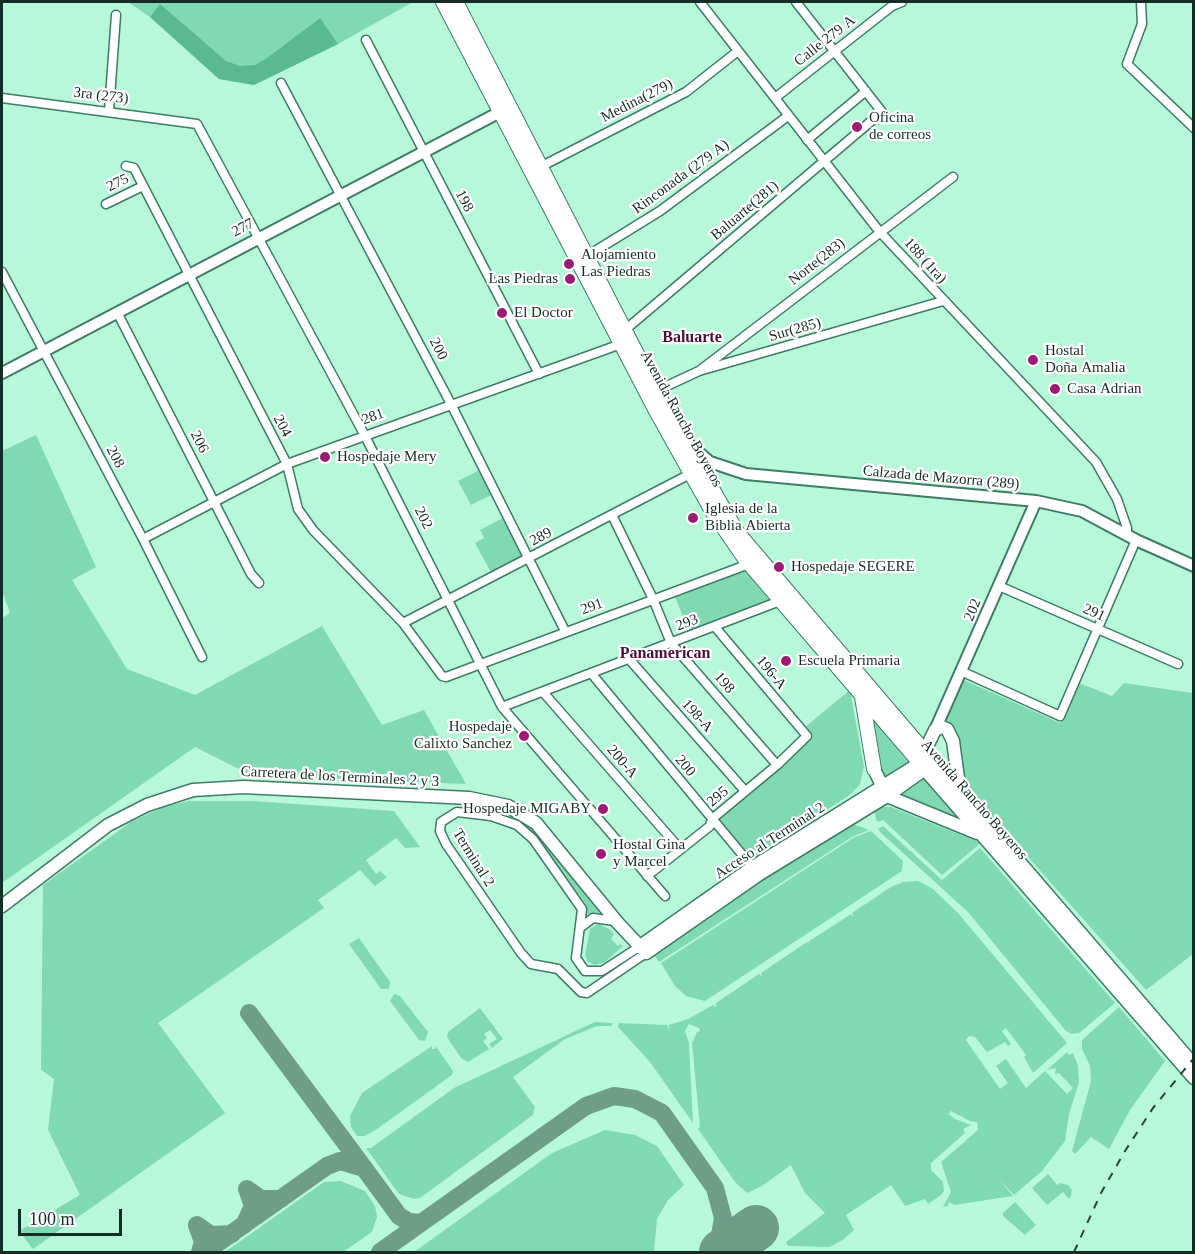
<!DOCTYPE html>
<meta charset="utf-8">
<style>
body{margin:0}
#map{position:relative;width:1195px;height:1254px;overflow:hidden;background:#b7f8da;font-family:"Times New Roman",serif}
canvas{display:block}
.frame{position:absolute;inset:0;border:3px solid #142e23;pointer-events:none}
.scale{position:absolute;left:18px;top:1209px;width:104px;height:27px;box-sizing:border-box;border:3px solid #142e23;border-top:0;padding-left:8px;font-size:18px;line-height:21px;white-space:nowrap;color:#142e23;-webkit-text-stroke:4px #fff;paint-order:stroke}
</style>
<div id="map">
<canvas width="1195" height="1254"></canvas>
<div class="frame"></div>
<div class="scale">100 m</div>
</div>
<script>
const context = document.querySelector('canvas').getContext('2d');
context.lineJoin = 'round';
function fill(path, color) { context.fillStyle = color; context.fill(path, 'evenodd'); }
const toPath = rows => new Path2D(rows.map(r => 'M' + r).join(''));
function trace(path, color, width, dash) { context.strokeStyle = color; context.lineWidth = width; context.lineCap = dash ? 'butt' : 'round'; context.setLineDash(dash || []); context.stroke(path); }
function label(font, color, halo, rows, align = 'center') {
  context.font = font + ' "Times New Roman",serif'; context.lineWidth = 4.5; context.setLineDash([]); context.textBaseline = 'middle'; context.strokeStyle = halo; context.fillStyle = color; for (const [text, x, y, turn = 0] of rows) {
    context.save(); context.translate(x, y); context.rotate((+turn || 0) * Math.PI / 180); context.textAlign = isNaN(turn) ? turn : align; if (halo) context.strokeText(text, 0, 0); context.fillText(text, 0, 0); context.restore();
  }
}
fill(toPath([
 [128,2,413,2,338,44,254,85,219,79,150,17],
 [36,435,96,567,72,580,127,669,195,695,322,626,382,725,424,710,466,784,251,775,195,747,2,883,2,618,10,613,2,591,2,451],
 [480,470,493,494,471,505,458,481],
 [505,517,525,557,492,574,475,543,484,538,480,530],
 [745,571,770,601,689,631,675,597],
 [964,680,1060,723,1079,683,1112,696,1124,683,1193,693,1193,954,1146,990,966,787,962,777,959,741,950,728,947,717],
 [850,690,864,767,860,784,851,794,752,858,719,820,812,739,805,727],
 [872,717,908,762,884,778,881,777],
 [922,777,960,819,897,795],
 [188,801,254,801,394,811,420,847,405,848,396,838,366,860,376,874,380,871,387,877,375,886,360,870,318,900,324,908,158,1023,225,1113,33,1249,19,1231,80,1195,48,1130,54,1079,41,1070,43,885,131,822,161,808],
 [469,806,510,813,530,825,604,912,586,914,586,904,546,849,536,836,516,820,491,812,458,808],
 [883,807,891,807,981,843,942,875,883,820,878,822,876,820,875,812],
 [850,823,869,830,852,837,659,962,654,955,654,952,772,870],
 [883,826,942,880,980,848,1115,1003,1079,1033,1072,1034,1066,1031,968,912,880,832,878,829],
 [871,831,903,861,902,871,705,1001,686,996,675,986,661,963,853,838],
 [918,881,933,889,958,913,1067,1043,1033,1073,1024,1057,1026,1055,1006,1028,1002,1031,1011,1044,1008,1046,1005,1042,987,1052,975,1037,969,1036,966,1040,1000,1089,1008,1083,996,1066,1006,1059,1026,1088,1045,1071,1067,1094,1073,1088,1059,1073,1055,1074,1056,1068,1047,1070,1067,1052,1069,1055,1073,1053,1078,1066,1079,1082,1069,1114,1065,1141,1042,1171,1014,1195,999,1179,1013,1196,954,1205,949,1202,948,1206,943,1207,951,1192,941,1162,978,1130,977,1122,970,1121,951,1111,949,1114,955,1119,971,1125,963,1129,965,1133,931,1163,931,1170,943,1182,944,1191,941,1195,928,1204,925,1199,905,1206,891,1185,846,1215,854,1230,844,1239,830,1247,788,1246,786,1242,825,1213,805,1193,791,1165,762,1186,747,1193,735,1182,698,1129,700,1127,692,1043,697,1032,700,1031,699,1028,689,1024,685,1031,689,1043,693,1123,650,1062,618,1027,619,1023,667,1025,669,1030,669,1025,688,1019,713,1005,716,1007,716,1003,759,974,762,977,761,973,807,942,811,946,808,942,851,914,854,917,852,913,891,887,903,882],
 [598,924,609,929,614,934,611,939,618,946,620,944,623,946,605,962,595,965,588,962,585,955,590,929],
 [359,938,390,982,389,989,381,989,349,944],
 [394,994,400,996,428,1032,425,1041,419,1040,390,1001],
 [1119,1007,1165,1061,1130,1110,1109,1149,1091,1137,1075,1154,1072,1151,1091,1081,1090,1066,1082,1049,1082,1040],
 [480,1008,503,1039,492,1048,489,1044,497,1039,490,1030,484,1034,487,1038,483,1041,489,1049,468,1062,461,1058,447,1037,448,1032],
 [595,1022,613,1023,612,1026,597,1026,565,1039,513,1077,535,1107,533,1115,420,1198,414,1199,399,1194,366,1148,371,1148,454,1088],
 [432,1046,432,1049,435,1049,435,1046,439,1051,453,1071,452,1075,377,1129,365,1136,357,1136,351,1127,350,1116,362,1093],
 [605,1130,635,1135,657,1146,684,1185,668,1200,657,1219,654,1252,414,1252,552,1153],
 [1048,1174,1057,1185,1060,1183,1068,1185,1072,1190,1071,1196,1069,1199,1063,1192,1047,1205,1032,1188],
 [341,1181,365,1191,375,1206,377,1217,372,1232,343,1252,225,1252,324,1182],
 [1015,1202,1036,1225,1025,1235,1003,1216,1003,1213]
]), '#80d9b3');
fill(toPath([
 [160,4,226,61,240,66,255,65,267,58,320,18,338,44,254,85,219,79,150,17]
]), '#5ab992');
trace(toPath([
 [249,1013,364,1168],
 [244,1225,253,1206,247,1189,261,1199,281,1199],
 [200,1252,203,1242,197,1225,211,1235,232,1234],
 [205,1252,327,1166,340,1161,364,1168,399,1216,409,1222,421,1223],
 [380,1252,586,1106,614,1096,635,1099,662,1113,715,1188,723,1218,719,1241,713,1252]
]), '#6e9e88', 18);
trace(toPath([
 [722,1252,756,1228]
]), '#6e9e88', 46);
const minor = toPath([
 [700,2,879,231,1096,462,1117,499,1127,528,1127,535],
 [1141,2,1142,24,1127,64,1194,128],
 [366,40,539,374],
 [281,83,451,404,565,631],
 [2,98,197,124,364,434,502,707,665,896],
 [775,98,892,6,902,2],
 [109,111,116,15],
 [807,140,866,91],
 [126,166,134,168,287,464,298,509,313,530,403,623,442,676,446,677,749,564],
 [542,166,686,92,738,51],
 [106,204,143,186],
 [587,256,660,211,788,116],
 [2,272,143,539,202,657],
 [117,312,251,574,259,583],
 [625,330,882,112,796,2],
 [699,371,953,177],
 [656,391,699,371,943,301],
 [612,515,653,599,671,643,777,765],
 [143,539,287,464,621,344],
 [999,586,1178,664],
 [403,623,690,474],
 [629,659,745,791],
 [963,672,1060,716,1136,540],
 [591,673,755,870],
 [543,692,680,849],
 [502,707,780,601],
 [647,876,710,826,712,819,777,765,807,736,715,627],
 [581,927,593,918,615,921],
 [639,947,602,971,585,971,576,958,582,909,533,839,517,825,491,816,457,812,441,822,440,831,446,844,521,953,531,964,558,969,581,992,587,993,646,953]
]);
const tertiary = toPath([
 [2,373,500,112],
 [690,445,710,462,746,474,1036,501,1082,511,1136,540,1194,566],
 [935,730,1036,501]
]);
const primary = toPath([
 [925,752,1194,1065],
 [921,759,935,730,942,727,947,729,953,741,960,793],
 [920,764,1194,1078],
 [874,769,887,796,977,833],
 [2,906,108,825,147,805,193,790,243,787,469,798,508,806,536,823,617,922,646,953,758,875,887,796,925,769],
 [639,947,753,867,920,763]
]);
const trunk = toPath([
 [443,2,655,409,712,511,745,559,920,763],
 [456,2,656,391,737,532,925,752],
 [862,697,874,769]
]);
trace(minor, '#3e7c63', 11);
trace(tertiary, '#3e7c63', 14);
trace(primary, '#3e7c63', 15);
trace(trunk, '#3e7c63', 16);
trace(minor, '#fff', 8);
trace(tertiary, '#fff', 10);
trace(primary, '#fff', 12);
trace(trunk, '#fff', 14);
trace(toPath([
 [1074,1252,1101,1193,1125,1151,1153,1108,1194,1058]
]), '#264437', 2, [8, 8]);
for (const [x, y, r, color] of [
 [857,127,6,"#9b1d73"],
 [569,264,6,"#9b1d73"],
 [570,279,6,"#9b1d73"],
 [502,313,6,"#9b1d73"],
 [1033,360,6,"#9b1d73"],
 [1055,389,6,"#9b1d73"],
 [325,457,6,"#9b1d73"],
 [693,518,6,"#9b1d73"],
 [779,567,6,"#9b1d73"],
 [786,661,6,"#9b1d73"],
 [524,736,6,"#9b1d73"],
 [603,809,6,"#9b1d73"],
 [601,854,6,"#9b1d73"]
]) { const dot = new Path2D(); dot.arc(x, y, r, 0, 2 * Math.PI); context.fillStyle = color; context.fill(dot); trace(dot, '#fff', 2); }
label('15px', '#142e23', '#fff', [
 ["Calle 279 A",825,41,-38],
 ["3ra (273)",101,96,7],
 ["Medina(279)",637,101,-27],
 ["Rinconada (279 A)",681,177,-36],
 ["275",118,183,-26],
 ["198",464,201,62],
 ["Baluarte(281)",745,211,-40],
 ["277",243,228,-28],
 ["188 (1ra)",925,261,48],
 ["Norte(283)",817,262,-38],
 ["Sur(285)",795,330,-16],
 ["200",438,349,63],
 ["281",373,417,-19],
 ["Avenida Rancho Boyeros",681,419,61],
 ["204",282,426,62],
 ["206",199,442,63],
 ["208",115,457,62],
 ["Calzada de Mazorra (289)",941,478,5],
 ["202",423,518,63],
 ["289",541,537,-28],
 ["291",592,607,-20],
 ["202",973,610,-67],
 ["291",1094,613,24],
 ["293",687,623,-21],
 ["196-A",771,673,50],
 ["198",724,683,49],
 ["198-A",697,716,48],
 ["200-A",622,762,49],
 ["200",685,766,50],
 ["Carretera de los Terminales 2 y 3",340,777,3],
 ["295",718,797,-41],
 ["Avenida Rancho Boyeros",974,800,49],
 ["Acceso al Terminal 2",770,841,-33],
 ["Terminal 2",473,858,58]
]);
label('15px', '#142e23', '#fff', [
 ["Oficina",869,118],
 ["de correos",869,135],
 ["Alojamiento",581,255],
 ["Las Piedras",581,272],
 ["Las Piedras",558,279,"right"],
 ["El Doctor",514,313],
 ["Hostal",1045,351],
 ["Doña Amalia",1045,368],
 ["Casa Adrian",1067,389],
 ["Hospedaje Mery",337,457],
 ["Iglesia de la",705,509],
 ["Biblia Abierta",705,526],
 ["Hospedaje SEGERE",791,567],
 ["Escuela Primaria",798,661],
 ["Hospedaje",512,727,"right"],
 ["Calixto Sanchez",512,744,"right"],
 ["Hospedaje MIGABY",591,809,"right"],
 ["Hostal Gina",613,845],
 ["y Marcel",613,862]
], 'left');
label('bold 16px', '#4b1037', '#fff', [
 ["Baluarte",692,338],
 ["Panamerican",665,654]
]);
</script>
